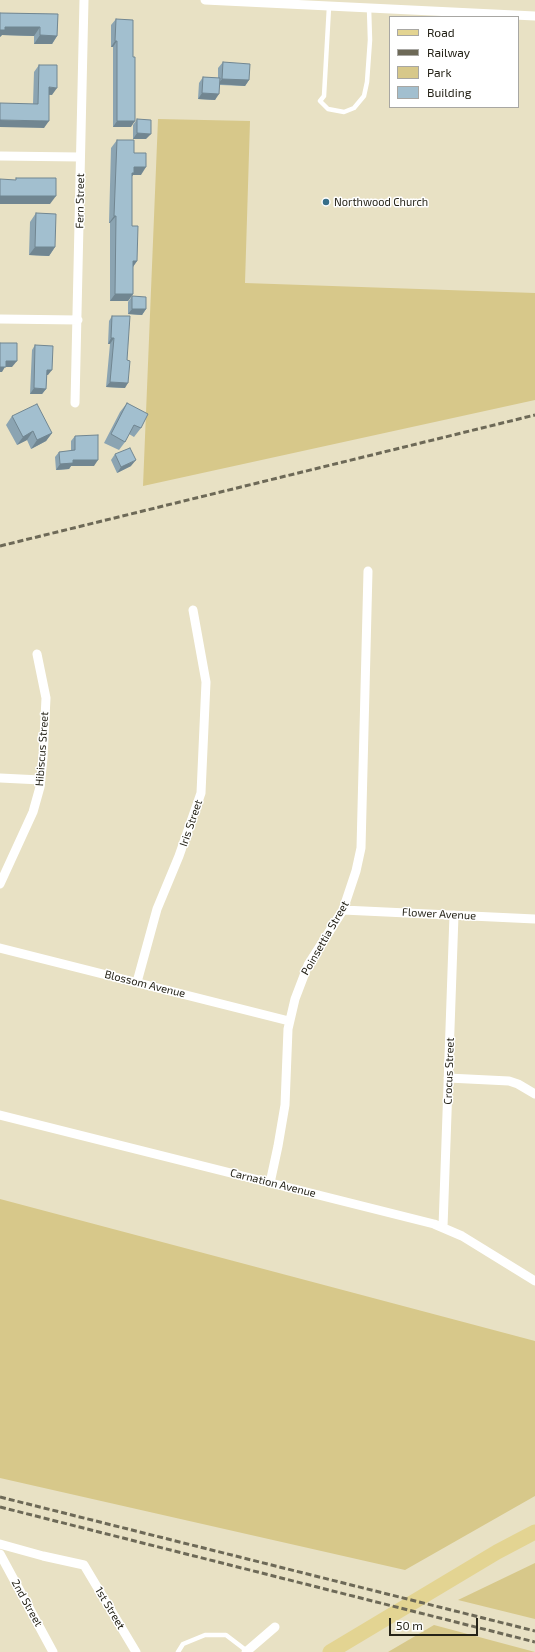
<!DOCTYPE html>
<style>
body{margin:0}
#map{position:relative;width:535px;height:1652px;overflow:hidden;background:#e8e1c4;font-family:"Exo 2",sans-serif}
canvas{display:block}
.legend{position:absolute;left:389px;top:16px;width:130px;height:92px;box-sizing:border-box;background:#fff;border:1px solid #a8a7a3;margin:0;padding:5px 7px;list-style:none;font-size:12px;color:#252318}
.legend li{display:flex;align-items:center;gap:8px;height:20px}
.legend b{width:20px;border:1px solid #a8a7a3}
.scale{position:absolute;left:389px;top:1618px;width:89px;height:18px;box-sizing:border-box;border:2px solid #252318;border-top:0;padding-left:5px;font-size:12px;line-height:14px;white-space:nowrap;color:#252318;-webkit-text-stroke:3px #fff;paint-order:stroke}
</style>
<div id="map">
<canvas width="535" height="1652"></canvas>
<ul class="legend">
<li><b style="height:5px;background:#e3d492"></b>Road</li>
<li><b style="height:5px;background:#6d6957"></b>Railway</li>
<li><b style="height:11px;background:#d7c88a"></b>Park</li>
<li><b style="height:11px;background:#a2bfcf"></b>Building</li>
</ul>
<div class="scale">50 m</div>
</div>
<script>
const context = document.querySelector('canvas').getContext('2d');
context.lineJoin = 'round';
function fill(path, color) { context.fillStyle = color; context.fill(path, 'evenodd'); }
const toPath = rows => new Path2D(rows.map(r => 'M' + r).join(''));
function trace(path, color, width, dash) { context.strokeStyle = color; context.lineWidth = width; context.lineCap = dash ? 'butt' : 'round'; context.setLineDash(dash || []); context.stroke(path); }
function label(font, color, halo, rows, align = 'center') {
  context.font = font + ' "Exo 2",sans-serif'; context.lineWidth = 3; context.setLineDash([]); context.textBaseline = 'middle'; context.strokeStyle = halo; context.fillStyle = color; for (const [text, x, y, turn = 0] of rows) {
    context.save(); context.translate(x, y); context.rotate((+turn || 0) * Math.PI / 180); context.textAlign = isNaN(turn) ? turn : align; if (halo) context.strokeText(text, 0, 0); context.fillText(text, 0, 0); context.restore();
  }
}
fill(toPath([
 [158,119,250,121,245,283,535,293,535,400,143,486],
 [0,1199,535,1341,535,1496,405,1570,0,1478],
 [535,1563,535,1619,458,1600],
 [434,1625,535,1652,388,1652]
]), '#d7c88a');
trace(toPath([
 [329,7,324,96,320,101,328,109,344,112,354,108,364,96,367,82,370,40,369,8],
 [178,1652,183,1644,205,1635,226,1635,247,1651]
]), '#fff', 4.5);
trace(toPath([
 [205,0,535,16],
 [0,156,80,157],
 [0,319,78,320],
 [75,403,84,0],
 [0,778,41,780],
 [0,884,33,812,40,787,43,758,46,698,37,654],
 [343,910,535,919],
 [0,948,289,1021],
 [137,982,157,909,179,856,201,793,206,682,193,610],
 [448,1078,509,1081,518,1084,535,1094],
 [0,1115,434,1224,462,1236,535,1281],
 [270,1183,278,1146,285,1105,288,1029,295,999,308,965,343,910,356,871,361,848,368,571],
 [443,1227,454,915],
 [0,1544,43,1556,84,1565,136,1652],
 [0,1554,53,1652],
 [246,1652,275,1627]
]), '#fff', 9);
trace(toPath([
 [330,1652,497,1552,535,1532]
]), '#e3d492', 15);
trace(toPath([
 [0,546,535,415],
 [0,1497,535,1631],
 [0,1507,535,1642]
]), '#6d6957', 3, [6, 3]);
fill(toPath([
 [0,13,58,14,57,36,52,44,34,44,34,36,2,35,0,37],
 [116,19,131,127,113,127,113,47,111,47,111,25],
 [223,62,249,80,245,86,220,85,215,100,198,99,199,83,203,77,218,78,218,68],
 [39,65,52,95,49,95,44,128,33,104,34,72],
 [137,119,146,139,133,139,133,125],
 [117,140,134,153,141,175,133,175,132,176,132,226,137,261,133,267,133,294,128,301,110,301,110,223,109,223,111,148],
 [36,213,55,247,49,256,29,255,30,222],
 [132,296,146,309,142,315,128,314,128,302],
 [112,316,125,388,106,387,110,344,108,344,109,321],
 [35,345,48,375,47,375,46,389,42,394,30,394,32,350],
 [127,403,141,428,134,437,129,434,125,442,119,450,104,443,120,412],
 [12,416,52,433,46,441,31,449,27,440,17,445,6,425],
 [75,436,94,466,71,466,69,469,56,470,55,457,59,452,71,451,71,441],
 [115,454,131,466,117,473,111,460]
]), '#8ba4b2');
fill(toPath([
 [5,27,40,27,34,36,2,35,0,37,0,30],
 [40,35,57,36,52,44,34,44],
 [115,41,117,41,113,47,111,47],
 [222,79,249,80,245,86,218,84],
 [49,87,57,88,52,95,44,94],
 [202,93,219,94,215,100,198,99],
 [0,120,49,121,44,128,0,127],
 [117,121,135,121,131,127,113,127],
 [137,133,151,134,146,139,133,139],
 [134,167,146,167,141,175,133,175,129,181],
 [0,196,56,196,50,204,0,204],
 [114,216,116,216,110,223,109,223],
 [35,247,55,247,49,256,29,255],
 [133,261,137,261,132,268],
 [115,294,133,294,128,301,110,301],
 [132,309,146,309,142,315,128,314],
 [111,338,114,338,110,344,108,344],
 [6,361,17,361,12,367,5,367,2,372,0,372,0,367],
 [47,370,52,370,48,375,44,375],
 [110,382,128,383,125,388,106,387],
 [34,388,46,389,42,394,30,394],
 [33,431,27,440,17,445,23,437],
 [52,433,46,441,31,449,37,440],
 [73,460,98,460,94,466,71,466,69,469,56,470,60,464],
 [136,460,131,466,117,473,121,467]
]), '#718691');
const building = toPath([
 [0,13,58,14,57,36,40,35,40,27,5,27,5,30,0,30,0,13],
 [116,19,133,20,133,57,135,57,135,121,117,121,117,41,115,41,116,19],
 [223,62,250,64,249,80,222,79,223,62],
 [39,65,57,65,57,88,49,87,49,121,0,120,0,103,38,104,39,65],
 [203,77,220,78,219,94,202,93,203,77],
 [137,119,151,120,151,134,137,133,137,119],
 [117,140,134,140,134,153,146,153,146,167,134,167,134,173,132,173,132,226,138,226,137,261,133,261,133,294,115,294,116,216,114,216,117,140],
 [16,178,56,178,56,196,0,196,0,179,16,180,16,178],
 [36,213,56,214,55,247,35,247,36,213],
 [132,296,146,297,146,309,132,309,132,296],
 [112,316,130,316,127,360,130,361,128,383,110,382,114,338,111,338,112,316],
 [0,343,17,343,17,361,6,361,6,367,0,367,0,343],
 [35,345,53,346,52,370,47,370,46,389,34,388,35,345],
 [127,403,148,414,141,428,134,425,125,442,111,434,127,403],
 [37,404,52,433,37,440,33,431,23,437,12,416,37,404],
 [98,435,98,460,73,460,73,463,60,464,59,452,75,450,75,436,98,435],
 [130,448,136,460,121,467,115,454,130,448]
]);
fill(building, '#a2bfcf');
trace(building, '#718691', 1);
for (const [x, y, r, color] of [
 [326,202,4,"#376e89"]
]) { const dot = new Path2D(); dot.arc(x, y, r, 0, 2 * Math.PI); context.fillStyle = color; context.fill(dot); trace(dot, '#fff', 1.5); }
label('11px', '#252318', '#fff', [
 ["Fern Street",80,201,-89],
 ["Hibiscus Street",42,749,-86],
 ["Iris Street",191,823,-71],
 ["Flower Avenue",439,914,3],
 ["Poinsettia Street",325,938,-60],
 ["Blossom Avenue",145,984,14],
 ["Crocus Street",449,1071,-88],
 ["Carnation Avenue",273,1183,14],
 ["2nd Street",27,1603,61],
 ["1st Street",110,1608,59]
]);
label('11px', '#252318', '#fff', [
 ["Northwood Church",334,202]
], 'left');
</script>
